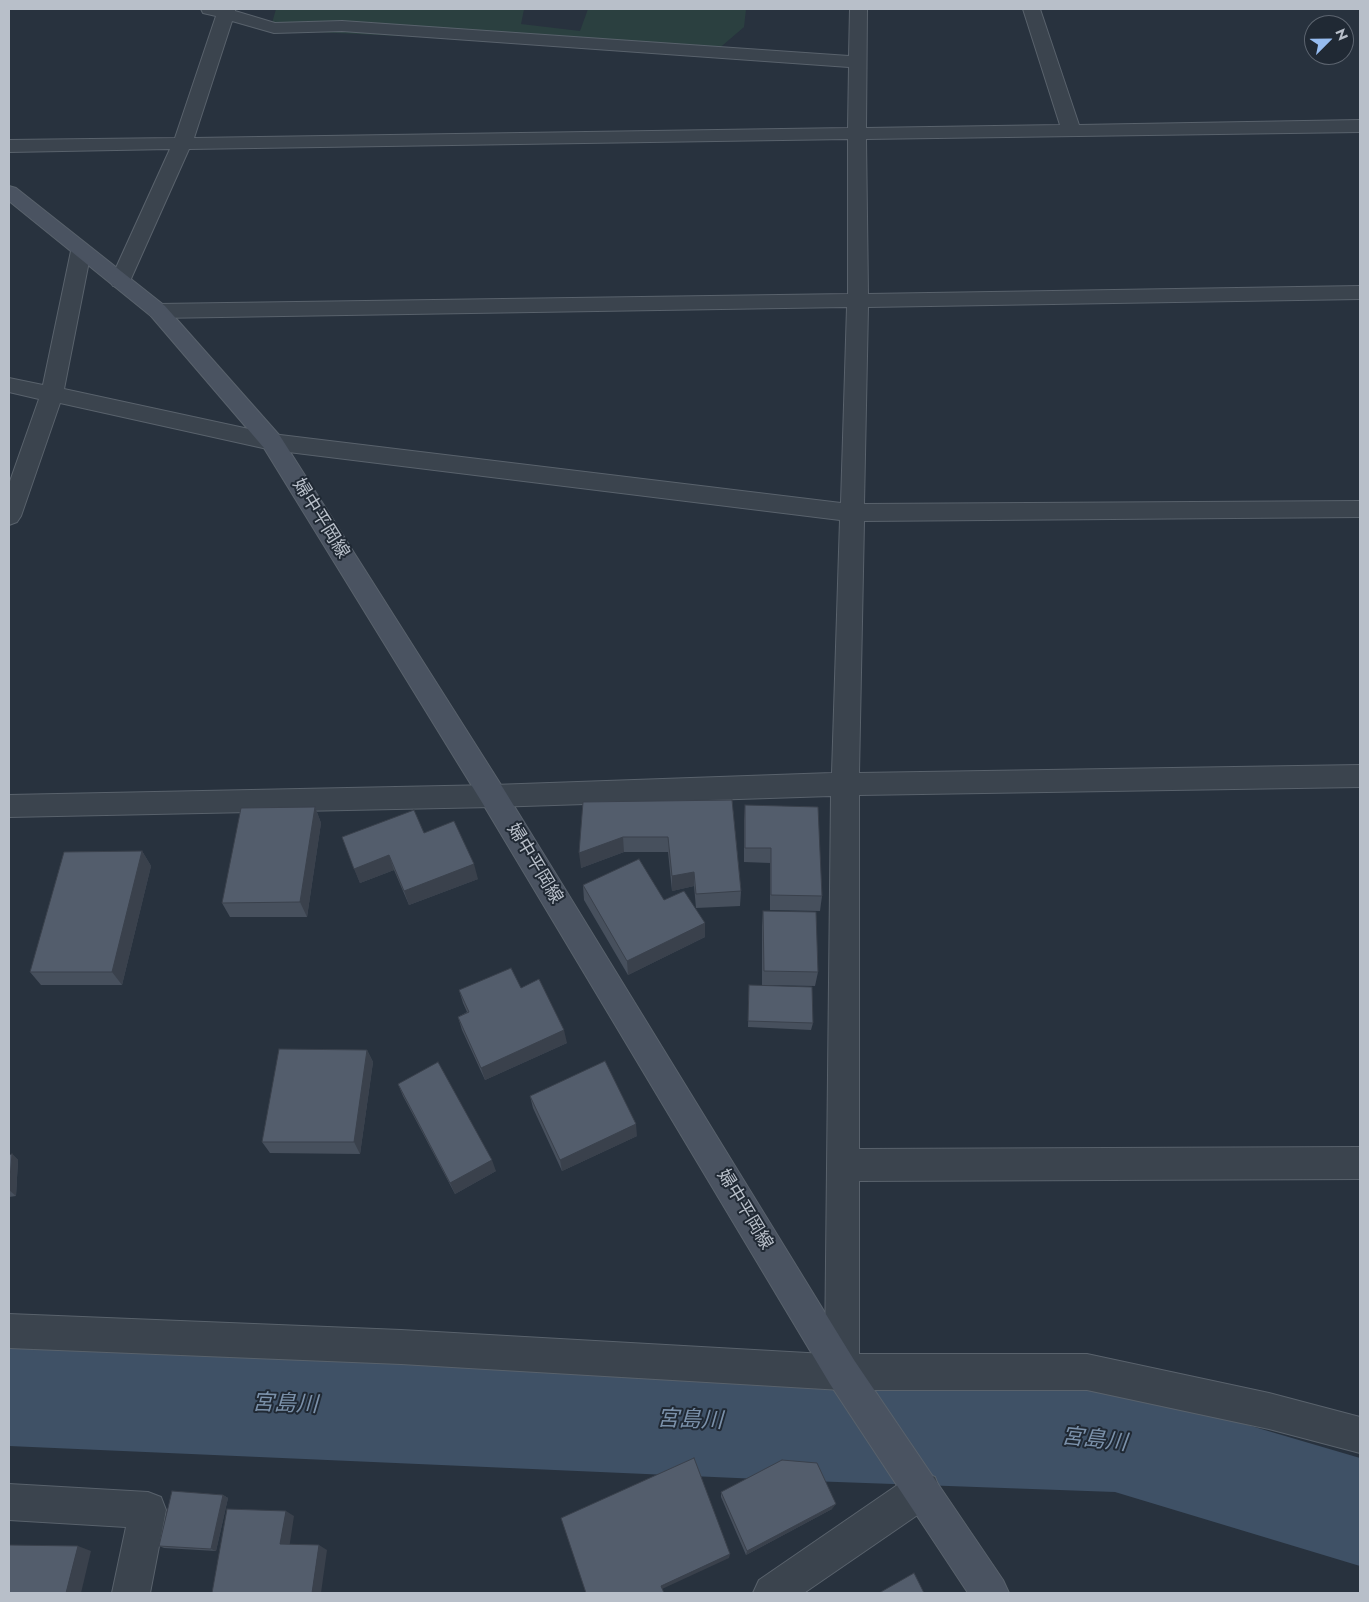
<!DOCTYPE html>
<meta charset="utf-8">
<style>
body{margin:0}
#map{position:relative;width:1369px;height:1602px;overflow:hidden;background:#28323e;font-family:Jost,sans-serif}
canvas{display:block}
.frame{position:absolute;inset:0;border:10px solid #b8bfc9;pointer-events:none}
.north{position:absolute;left:1304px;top:15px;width:50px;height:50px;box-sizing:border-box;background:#202934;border:1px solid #5d6570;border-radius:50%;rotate:67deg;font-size:14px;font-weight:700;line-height:20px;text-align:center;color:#b8bfc9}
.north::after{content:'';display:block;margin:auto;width:18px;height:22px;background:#96bcf0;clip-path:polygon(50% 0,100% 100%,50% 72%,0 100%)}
</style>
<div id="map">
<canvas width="1369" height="1602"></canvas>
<div class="frame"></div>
<div class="north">N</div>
</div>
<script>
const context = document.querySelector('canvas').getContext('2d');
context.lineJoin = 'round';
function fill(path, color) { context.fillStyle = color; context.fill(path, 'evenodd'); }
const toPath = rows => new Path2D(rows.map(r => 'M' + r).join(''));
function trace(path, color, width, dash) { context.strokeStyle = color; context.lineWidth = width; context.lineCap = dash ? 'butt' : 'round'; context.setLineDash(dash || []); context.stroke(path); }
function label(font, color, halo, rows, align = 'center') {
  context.font = font + ' Jost,"Noto Sans JP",sans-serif'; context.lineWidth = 4; context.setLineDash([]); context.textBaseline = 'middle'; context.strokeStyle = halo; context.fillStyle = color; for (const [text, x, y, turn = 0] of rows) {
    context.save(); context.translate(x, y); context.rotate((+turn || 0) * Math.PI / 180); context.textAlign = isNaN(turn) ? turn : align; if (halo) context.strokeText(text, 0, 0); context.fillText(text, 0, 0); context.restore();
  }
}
fill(toPath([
 [276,9,524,9,521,24,580,31,588,9,746,9,744,27,716,51,294,31,272,23]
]), '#2b4040');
fill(toPath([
 [9,1342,782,1374,1115,1386,1360,1458,1360,1566,1115,1492,782,1480,9,1446,9,1342]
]), '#3f5166');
const street = toPath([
 [201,9,235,9,235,11,275,23,342,21,849,56,850,9,867,9,866,128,1060,125,1023,9,1040,9,1079,125,1360,120,1360,132,866,139,868,294,1360,286,1360,299,868,307,864,504,1360,501,1360,517,864,521,859,773,1360,765,1360,787,859,795,859,1149,1360,1147,1360,1179,859,1181,859,1354,1087,1354,1269,1393,1360,1417,1360,1453,1269,1429,1087,1390,842,1390,401,1364,9,1348,9,1314,401,1330,825,1354,831,796,493,807,9,817,9,795,493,785,832,773,840,520,272,450,60,403,21,516,17,522,9,525,9,484,39,399,9,392,9,378,43,385,71,251,74,247,81,245,88,247,91,251,64,389,272,434,841,503,847,307,158,318,151,316,147,311,151,306,158,304,848,294,848,139,189,149,130,281,127,286,120,287,113,286,110,281,170,149,9,152,9,140,175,138,216,16,203,13,201,9],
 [232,21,274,33,342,31,849,67,848,128,194,138,232,21],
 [922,1472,935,1477,940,1490,935,1503,804,1593,753,1593,759,1580,909,1477,922,1472],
 [9,1484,148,1492,161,1497,166,1510,150,1593,112,1593,126,1527,9,1520,9,1484]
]);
const secondary = toPath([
 [9,186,16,188,165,306,280,436,503,788,854,1360,1003,1580,1009,1593,968,1593,830,1384,483,804,264,448,151,316,9,201,9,186]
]);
trace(street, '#59626c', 2);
trace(secondary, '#59626c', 2);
fill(street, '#3b444e');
fill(secondary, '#4a5361');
fill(toPath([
 [732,800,741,891,740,906,696,908,694,886,672,891,668,852,624,852,581,868,583,802],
 [745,805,822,896,820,911,770,910,770,863,744,862,744,820],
 [315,807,321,823,307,917,230,917,222,903],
 [424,833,478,879,409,905,394,870,360,883,342,837],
 [142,851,151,866,122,985,41,985,30,972],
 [583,885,664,900,705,937,628,975,584,900],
 [763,911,818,972,815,986,762,985,762,926],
 [749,985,813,1023,811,1030,748,1027],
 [521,988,567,1043,485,1080,462,1030,458,1017,467,1012,463,1003,459,990],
 [367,1050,373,1062,360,1154,270,1153,262,1142],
 [398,1084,496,1171,455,1194,403,1096],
 [530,1096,637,1136,562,1171,533,1108],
 [12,1154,18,1160,16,1196,9,1197,9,1155],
 [721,1492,832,1509,746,1555,721,1497],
 [223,1495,228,1498,216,1551,164,1548,159,1546]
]), '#47505d');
fill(toPath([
 [315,807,321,823,307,917,300,902],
 [623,837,624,852,581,868,579,853],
 [142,851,151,866,122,985,112,972],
 [389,855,394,870,360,883,354,869],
 [474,864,478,879,409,905,404,891],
 [694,872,694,886,672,891,672,876],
 [705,923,705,937,628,975,627,961],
 [564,1030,567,1043,485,1080,481,1068],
 [367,1050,373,1062,360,1154,354,1142],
 [636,1124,637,1136,562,1171,560,1160],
 [12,1154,18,1160,16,1196,9,1190],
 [492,1160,496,1171,455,1194,450,1183],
 [223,1495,228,1498,216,1551,211,1549],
 [836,1504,832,1509,746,1555,747,1551],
 [286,1511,294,1516,289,1549,280,1544],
 [319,1545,327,1550,321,1593,312,1593],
 [78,1546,91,1551,81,1593,66,1593],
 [730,1554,729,1558,662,1589,661,1586]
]), '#3a414c');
const building = toPath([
 [732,800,741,891,696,894,694,872,672,876,668,837,623,837,579,853,583,802,732,800],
 [745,805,818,807,822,896,771,895,771,848,745,848,745,805],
 [315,807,300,902,222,903,241,808,315,807],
 [414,810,424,833,454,821,474,864,404,891,389,855,354,869,342,837,414,810],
 [142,851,112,972,30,972,64,852,142,851],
 [639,859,664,900,684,891,705,923,627,961,583,885,639,859],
 [763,911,816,912,818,972,764,971,763,911],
 [511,968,521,988,539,979,564,1030,481,1068,458,1017,469,1012,459,990,511,968],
 [749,985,812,987,813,1023,748,1021,749,985],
 [279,1049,367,1050,354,1142,262,1142,279,1049],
 [605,1061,636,1124,560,1160,530,1096,605,1061],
 [438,1062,492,1160,450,1183,398,1084,438,1062],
 [12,1154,9,1190,9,1155,12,1154],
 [694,1458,730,1554,661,1586,664,1593,586,1593,561,1518,694,1458],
 [782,1460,817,1463,836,1504,747,1551,721,1492,782,1460],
 [172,1491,223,1495,211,1549,159,1546,172,1491],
 [227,1509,286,1511,280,1544,319,1545,312,1593,212,1593,227,1509],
 [9,1545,78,1546,66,1593,9,1593,9,1545],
 [914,1573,924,1593,879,1593,914,1573]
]);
fill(building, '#535d6c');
trace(building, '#3a414c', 1);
label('18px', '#b8bfc9', '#202934', [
 ["婦中平岡線",320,519,58],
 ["婦中平岡線",534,864,59],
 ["婦中平岡線",744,1210,59]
]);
label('italic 22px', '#7b91aa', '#202934', [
 ["宮島川",285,1405,2],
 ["宮島川",690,1421,2],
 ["宮島川",1094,1441,6]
]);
</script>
